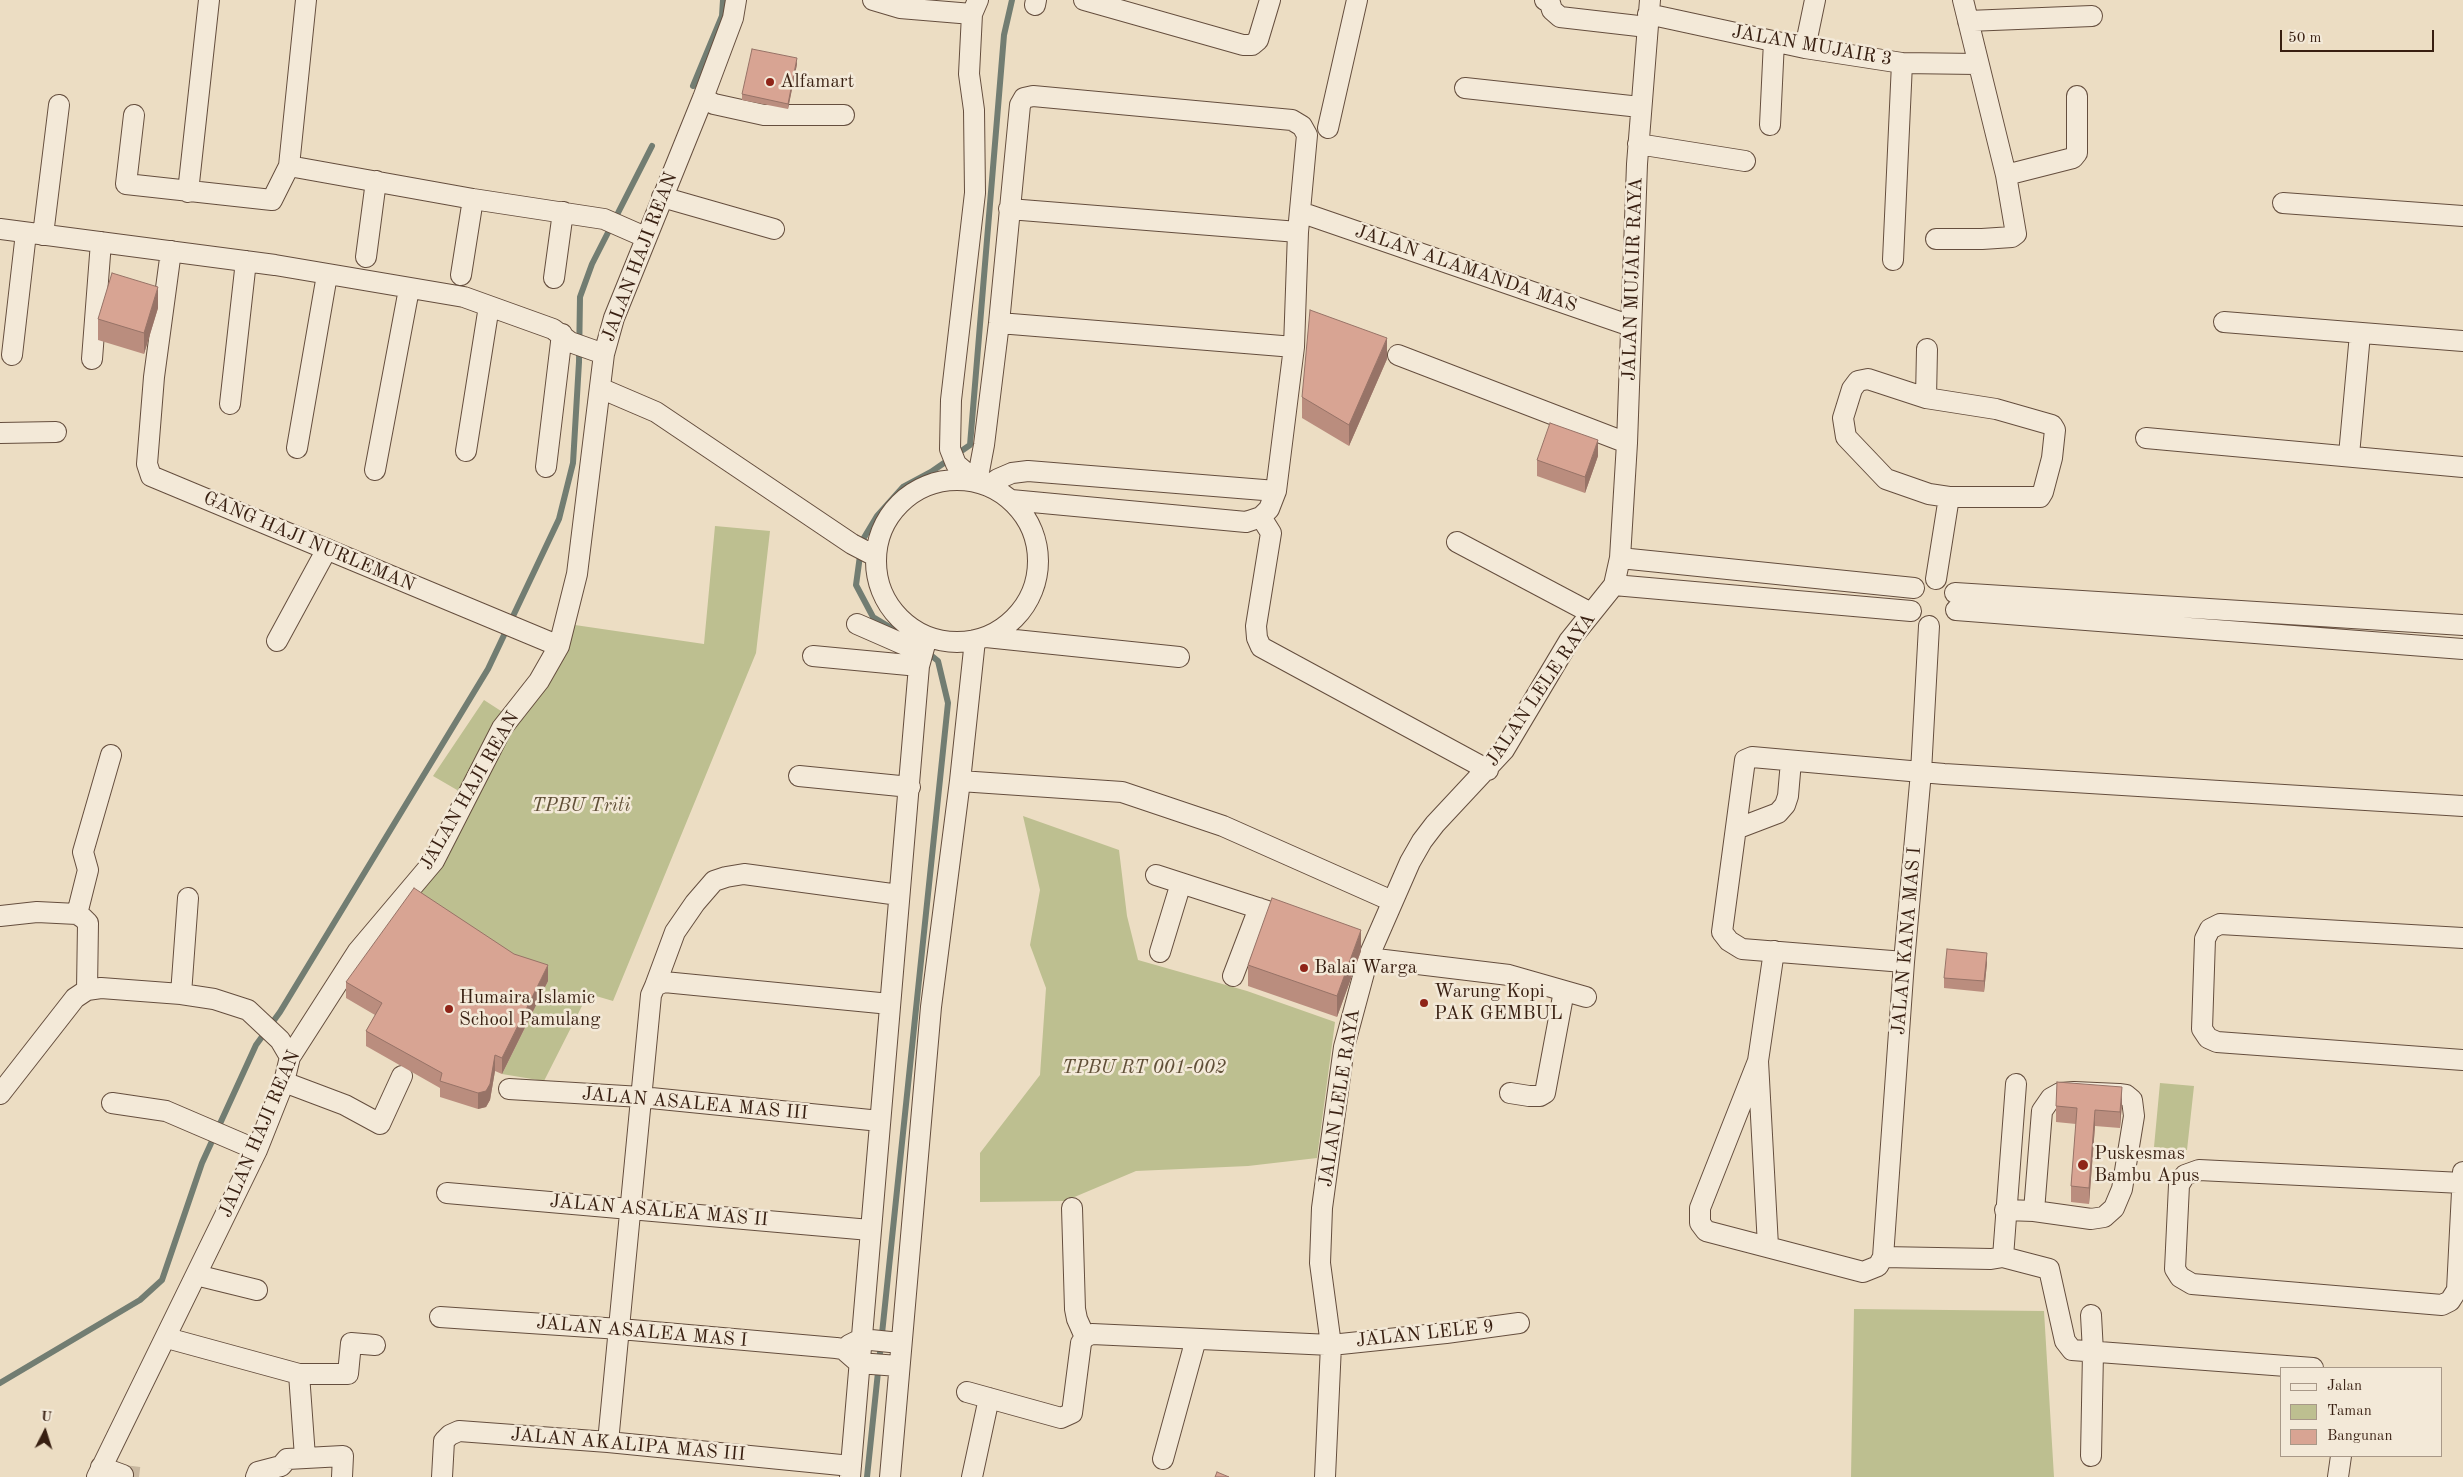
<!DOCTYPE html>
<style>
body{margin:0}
#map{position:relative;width:2463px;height:1477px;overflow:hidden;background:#ecddc3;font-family:"Old Standard TT",serif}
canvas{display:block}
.legend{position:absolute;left:2280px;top:1367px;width:162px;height:90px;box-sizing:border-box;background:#f3e9d8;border:1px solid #a89888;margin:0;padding:6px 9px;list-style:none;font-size:15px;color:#381f11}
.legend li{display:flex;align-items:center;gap:10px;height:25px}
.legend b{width:25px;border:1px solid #a89888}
.north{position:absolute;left:20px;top:1407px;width:50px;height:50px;-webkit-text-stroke:4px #f3e9d8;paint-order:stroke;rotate:5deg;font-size:14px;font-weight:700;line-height:20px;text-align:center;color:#381f11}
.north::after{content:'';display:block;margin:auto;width:18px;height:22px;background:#381f11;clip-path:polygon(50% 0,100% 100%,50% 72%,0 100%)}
.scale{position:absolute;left:2280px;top:30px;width:154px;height:22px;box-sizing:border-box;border:2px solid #381f11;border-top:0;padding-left:6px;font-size:15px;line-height:18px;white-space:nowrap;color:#381f11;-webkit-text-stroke:4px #f3e9d8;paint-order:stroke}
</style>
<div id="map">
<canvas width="2463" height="1477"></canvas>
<ul class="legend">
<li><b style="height:6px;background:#f3e9d8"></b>Jalan</li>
<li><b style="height:14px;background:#bdbf90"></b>Taman</li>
<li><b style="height:14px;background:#d8a493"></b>Bangunan</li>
</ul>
<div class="north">U</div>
<div class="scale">50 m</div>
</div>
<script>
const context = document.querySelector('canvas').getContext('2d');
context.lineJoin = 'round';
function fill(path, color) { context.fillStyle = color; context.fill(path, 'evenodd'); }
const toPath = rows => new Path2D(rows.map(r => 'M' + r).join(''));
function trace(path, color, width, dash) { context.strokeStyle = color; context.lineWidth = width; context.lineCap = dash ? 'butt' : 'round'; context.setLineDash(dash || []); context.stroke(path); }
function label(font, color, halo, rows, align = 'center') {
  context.font = font + ' "Old Standard TT",serif'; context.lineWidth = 5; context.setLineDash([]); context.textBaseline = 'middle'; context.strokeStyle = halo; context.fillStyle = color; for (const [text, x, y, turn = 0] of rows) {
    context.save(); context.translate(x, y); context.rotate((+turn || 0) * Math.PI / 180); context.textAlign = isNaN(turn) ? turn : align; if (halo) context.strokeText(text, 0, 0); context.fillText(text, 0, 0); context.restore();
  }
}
fill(toPath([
 [715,526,770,531,756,653,613,1001,596,996,585,1000,544,1081,502,1074,548,981,414,904,476,801,433,776,484,700,518,722,557,669,575,625,704,644],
 [1023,816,1119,850,1127,916,1138,960,1247,991,1335,1022,1317,1158,1248,1166,1136,1171,1065,1201,980,1202,980,1153,1040,1075,1046,988,1030,945,1040,890],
 [2160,1083,2194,1086,2187,1150,2154,1147],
 [1854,1309,2044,1311,2054,1477,1851,1477]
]), '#bdbf90');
trace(toPath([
 [693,86,722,16,723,0],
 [898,632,873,617,856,585,862,541,877,516,903,487,931,472,970,445,1004,35,1012,0],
 [0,1383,140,1300,162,1280,202,1163,256,1045,280,1012,488,669,559,519,573,463,579,362,580,297,592,264,652,146],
 [867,1477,948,703,938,661,927,652]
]), '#727d72', 6);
trace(toPath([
 [123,1475,139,1477]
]), '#c8b79f', 20, [20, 10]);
const minor = toPath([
 [873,0,900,8,972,14],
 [1084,0,1243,45,1252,45,1258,40,1270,0],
 [1545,0,1550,3,1552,10,1560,17,1647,27],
 [1035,5,1036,0],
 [1648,14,1805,48,1902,63,1977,64],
 [1968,21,2092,16],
 [1805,48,1815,0],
 [1465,88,1640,107],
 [703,98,714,104,764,115,844,115],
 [134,115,126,184,272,200,289,166,306,0],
 [1770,125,1774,41],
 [1328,128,1357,0],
 [1638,144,1745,161],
 [289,166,473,199,604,219,645,237],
 [2006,175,2073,158,2077,153,2077,96],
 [188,192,209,0],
 [662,197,774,229],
 [2283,203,2463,216],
 [1009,209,1298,232],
 [1300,212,1631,326],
 [0,229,275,265,464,297,553,329,570,342,604,354],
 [43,235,59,105],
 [1936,239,1982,239,2012,237,2016,234,2006,175,1963,0],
 [171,251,154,377,147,464,151,476,559,646],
 [366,257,376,181],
 [1893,260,1902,63],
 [461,275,473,199],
 [554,278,563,212],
 [2224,322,2463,341],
 [999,323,1294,347],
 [1927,349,1926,398,1996,409,2052,425,2055,430,2052,458,2043,492,2040,497,1949,497,1936,579],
 [12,355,26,233],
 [1398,355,1627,443],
 [92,359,101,242],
 [600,388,656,412,852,544,875,556],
 [1926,398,1868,379,1858,381,1852,389,1843,418,1846,437,1886,479,1929,494,1949,497],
 [230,404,246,261],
 [0,433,56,432],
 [2146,438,2463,467],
 [297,448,327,275],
 [466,451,489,306],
 [2349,455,2360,334],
 [546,467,562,334],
 [375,470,409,289],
 '876 561a81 81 0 1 1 162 0a81 81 0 1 1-162 0Z',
 [977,482,984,445,999,323,1020,105,1024,98,1033,96,1292,120,1302,126,1307,135,1298,232,1294,347,1276,491,1269,509,1261,517,1246,522,1011,500],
 [977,482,956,464,950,449,951,400,975,193,974,110,969,74,972,14,978,0],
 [988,486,998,479,1012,473,1028,471,1276,491],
 [1261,517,1271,533,1256,626,1257,638,1261,647,1488,770],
 [1457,542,1591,613],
 [1620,558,1914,588],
 [1614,585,1911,611],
 [1955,593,2463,625],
 [1956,610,2463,649],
 [857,624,921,652],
 [986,637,1179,657],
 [277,641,327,549],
 [813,656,919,666],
 [799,776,910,787],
 [960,781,1122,792,1223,826,1392,901],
 [1736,829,1778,813,1785,805,1788,796,1791,761],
 [1156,875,1292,919],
 [77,914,88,870,83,852,111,755],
 [0,916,37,912,77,914,83,918,88,923,87,990],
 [2463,938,2220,924,2210,929,2205,939,2202,1029,2208,1038,2217,1042,2463,1060],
 [1160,952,1181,883],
 [1368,958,1509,975,1586,997],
 [1904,962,1742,949,1729,941,1722,932,1745,760,1752,757,1944,774,2463,806],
 [1233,976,1259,908],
 [655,986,675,932,695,903,714,881,726,877,744,874,899,895],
 [181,994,188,898],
 [1758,1061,1700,1208,1700,1223,1706,1231,1863,1272,1878,1266,1883,1257,1904,962,1921,772,1929,626],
 [284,1082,345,1105,380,1124,402,1076],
 [509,1089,641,1097,880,1121],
 [1510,1093,1529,1096,1540,1096,1545,1093,1564,991],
 [0,1094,75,998,87,990,101,988,181,994,214,999,248,1010,280,1040,290,1057],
 [112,1103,166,1111,257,1150],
 [2462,1183,2199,1170,2185,1175,2179,1185,2175,1269,2180,1277,2192,1284,2442,1305,2450,1301,2457,1290,2463,1172],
 [447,1193,870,1230],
 [1072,1208,1075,1309,1077,1319,1085,1337],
 [2005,1210,2034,1211,2091,1219,2104,1217,2114,1208,2122,1189,2134,1116,2132,1100,2126,1095,2119,1094,2074,1092,2060,1093,2051,1098,2042,1111,2034,1211],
 [1768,1246,1758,1061,1774,951],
 [1883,1257,1991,1259,2003,1257,2049,1269,2065,1341,2072,1350,2313,1368],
 [2003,1257,2016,1084],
 [196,1275,257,1290],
 [440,1317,620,1329,836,1348,843,1349,859,1363,898,1366],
 [167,1338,299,1374,348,1374,351,1343,375,1345],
 [849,1345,861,1339,900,1343],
 [299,1374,305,1457],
 [967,1392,1061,1418,1072,1413,1081,1343,1085,1337,1092,1334,1331,1345,1446,1333,1519,1323],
 [608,1442,651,995,655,986,664,982,890,1004],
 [2091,1456,2093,1352,2091,1315],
 [1163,1459,1196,1339],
 [101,1467,123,1475],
 [97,1477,257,1150,284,1082,290,1057,358,951,434,861,502,728,539,681,559,646,577,574,604,354,614,318,703,98,733,18,736,0],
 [256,1477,258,1472,281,1466,287,1459,343,1456,342,1477],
 [442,1477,444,1441,450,1435,459,1431,608,1442,851,1466],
 [850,1477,919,666,927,637],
 [890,1477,931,1007,960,781,975,640],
 [972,1477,989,1398],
 [1325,1477,1331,1345,1320,1263,1322,1208,1344,1047,1368,958,1410,862,1422,841,1435,824,1504,750,1569,641,1614,585,1620,558,1627,443,1637,164,1650,0],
 [2338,1477,2341,1456]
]);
trace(minor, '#654e3e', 22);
trace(minor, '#f3e9d8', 20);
fill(toPath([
 [797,64,788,109,742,100,742,94],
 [158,308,144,354,98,340,98,319],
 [1387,359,1349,446,1302,418,1302,397],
 [1598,456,1585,493,1537,476,1537,460],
 [1361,951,1337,1017,1248,986,1248,965],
 [1987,963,1984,992,1944,988,1944,978],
 [548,981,502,1074,495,1071,490,1100,486,1107,478,1109,440,1097,440,1088,366,1046,366,1031,375,1015,346,998,346,982],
 [2122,1103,2120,1128,2095,1126,2089,1204,2071,1202,2071,1186,2076,1124,2056,1122,2056,1106]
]), '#ba8d7e');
fill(toPath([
 [797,58,797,64,788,109,788,104],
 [158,287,158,308,144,354,144,333],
 [1387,338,1387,359,1349,446,1349,425],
 [1598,440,1598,456,1585,493,1585,477],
 [1361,930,1361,951,1337,1017,1337,996],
 [1987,953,1987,963,1984,992,1984,981],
 [548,965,548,981,502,1074,502,1058],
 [495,1055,495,1071,490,1100,486,1107,478,1109,478,1093],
 [2122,1087,2122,1103,2120,1128,2120,1112],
 [2095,1110,2095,1126,2089,1204,2089,1188]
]), '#977367');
const building = toPath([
 [752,49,797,58,788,104,742,94,752,49],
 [112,273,158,287,144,333,98,319,112,273],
 [1310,310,1387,338,1349,425,1302,397,1310,310],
 [1550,423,1598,440,1585,477,1537,460,1550,423],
 [414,888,514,954,548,965,502,1058,495,1055,490,1084,486,1091,478,1093,440,1081,442,1073,366,1031,382,1003,346,982,414,888],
 [1272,898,1361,930,1337,996,1248,965,1272,898],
 [1947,949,1987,953,1984,981,1944,978,1947,949],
 [2057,1082,2122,1087,2120,1112,2095,1110,2089,1188,2071,1186,2077,1108,2056,1106,2057,1082],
 [1217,1472,1229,1477,1215,1477,1217,1472]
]);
fill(building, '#d8a493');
trace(building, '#977367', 1);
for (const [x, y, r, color] of [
 [770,82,5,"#8f2418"],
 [1304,968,5,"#8f2418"],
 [1424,1003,5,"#8f2418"],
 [449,1009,5,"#8f2418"],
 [2083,1165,6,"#8f2418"]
]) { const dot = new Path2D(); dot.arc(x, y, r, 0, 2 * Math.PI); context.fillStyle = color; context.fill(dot); trace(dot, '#f3e9d8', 2); }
label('19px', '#381f11', '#f3e9d8', [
 ["JALAN MUJAIR 3",1812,46,10],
 ["JALAN HAJI REAN",640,257,-69],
 ["JALAN ALAMANDA MAS",1466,269,19],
 ["JALAN MUJAIR RAYA",1633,279,-88],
 ["GANG HAJI NURLEMAN",309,542,23],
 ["JALAN LELE RAYA",1541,690,-56],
 ["JALAN HAJI REAN",470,791,-60],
 ["JALAN KANA MAS I",1907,941,-85],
 ["JALAN LELE RAYA",1340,1098,-81],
 ["JALAN ASALEA MAS III",695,1104,5],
 ["JALAN HAJI REAN",260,1134,-67],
 ["JALAN ASALEA MAS II",659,1211,5],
 ["JALAN ASALEA MAS I",642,1332,5],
 ["JALAN LELE 9",1425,1334,-6],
 ["JALAN AKALIPA MAS III",628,1445,5]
]);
label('19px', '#381f11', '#f3e9d8', [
 ["Alfamart",780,82],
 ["Balai Warga",1314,968],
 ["Warung Kopi",1434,992],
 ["PAK GEMBUL",1434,1014],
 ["Humaira Islamic",459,998],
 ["School Pamulang",459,1020],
 ["Puskesmas",2094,1154],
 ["Bambu Apus",2094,1176]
], 'left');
label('italic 19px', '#604f37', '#f3e9d8', [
 ["TPBU Triti",581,806],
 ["TPBU RT 001-002",1144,1068]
]);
</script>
